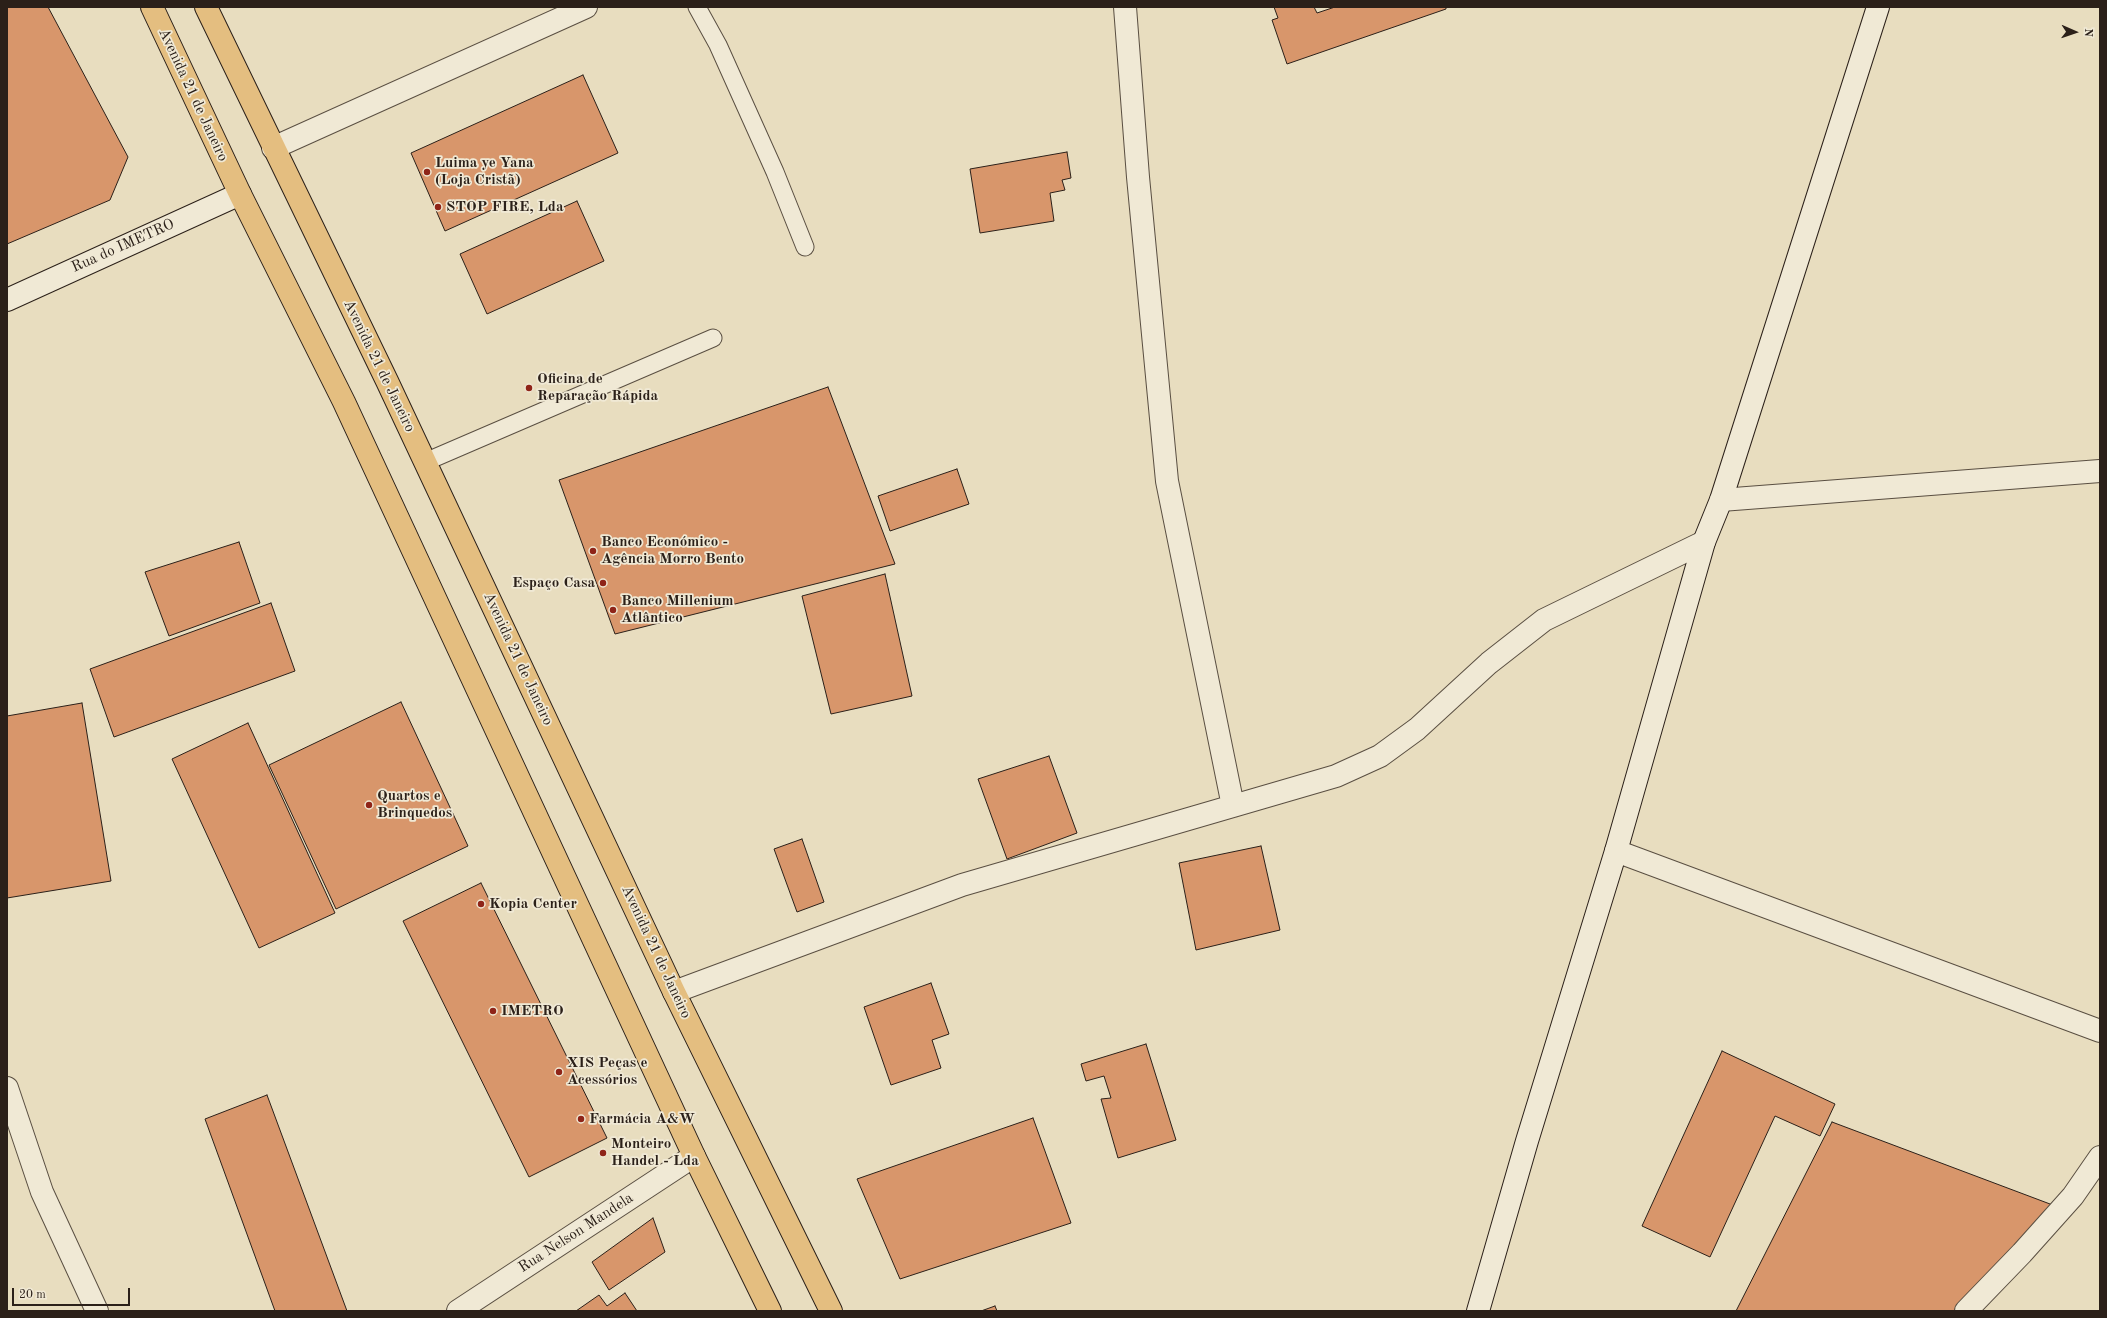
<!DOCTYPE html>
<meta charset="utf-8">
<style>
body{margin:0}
#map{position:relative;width:2107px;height:1318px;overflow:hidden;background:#e8ddbf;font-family:"Old Standard TT",serif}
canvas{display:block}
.frame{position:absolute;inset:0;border:8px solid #2b2019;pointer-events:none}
.north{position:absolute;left:2055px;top:12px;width:40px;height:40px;-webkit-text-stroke:3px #f0e9d5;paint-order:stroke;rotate:92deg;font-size:11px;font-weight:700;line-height:16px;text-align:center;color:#2b2019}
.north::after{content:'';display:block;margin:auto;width:14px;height:18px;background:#2b2019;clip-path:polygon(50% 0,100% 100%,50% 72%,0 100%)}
.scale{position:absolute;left:12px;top:1288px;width:118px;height:18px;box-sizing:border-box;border:2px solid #2b2019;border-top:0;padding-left:5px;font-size:12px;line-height:14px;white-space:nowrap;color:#2b2019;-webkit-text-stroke:3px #f0e9d5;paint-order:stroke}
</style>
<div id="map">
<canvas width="2107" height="1318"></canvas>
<div class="frame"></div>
<div class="north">N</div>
<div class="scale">20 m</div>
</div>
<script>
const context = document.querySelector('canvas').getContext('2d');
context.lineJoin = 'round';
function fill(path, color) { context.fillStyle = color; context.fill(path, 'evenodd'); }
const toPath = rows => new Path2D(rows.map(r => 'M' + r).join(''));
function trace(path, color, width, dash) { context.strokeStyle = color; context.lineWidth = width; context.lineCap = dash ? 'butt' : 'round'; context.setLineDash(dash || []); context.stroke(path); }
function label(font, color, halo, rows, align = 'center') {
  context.font = font + ' "Old Standard TT",serif'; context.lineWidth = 3.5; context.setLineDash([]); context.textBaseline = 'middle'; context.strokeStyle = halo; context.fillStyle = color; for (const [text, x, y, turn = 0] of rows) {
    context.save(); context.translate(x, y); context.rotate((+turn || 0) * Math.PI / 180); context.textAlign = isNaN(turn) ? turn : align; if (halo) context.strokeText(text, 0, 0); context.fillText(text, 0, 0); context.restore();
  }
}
const building = toPath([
 [7,7,48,7,128,157,110,200,7,244,7,7],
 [1274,7,1314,7,1317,13,1335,7,1446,7,1446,9,1287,64,1272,20,1278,18,1274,7],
 [583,75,618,153,445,231,411,153,583,75],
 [1067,152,1071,178,1062,180,1065,190,1050,193,1054,221,980,233,970,169,1067,152],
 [577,201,604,261,487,314,460,254,577,201],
 [828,387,895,564,615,634,559,480,828,387],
 [957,469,969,504,890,531,878,496,957,469],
 [239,542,260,603,169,636,145,572,239,542],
 [885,574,912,696,831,714,802,596,885,574],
 [271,603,295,671,114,737,90,669,271,603],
 [401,702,468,846,336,909,269,765,401,702],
 [82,703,111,881,7,898,7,716,82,703],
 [248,723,335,913,259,948,172,759,248,723],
 [1049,756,1077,833,1007,859,978,779,1049,756],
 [802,839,824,902,797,912,774,849,802,839],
 [1261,846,1280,930,1196,950,1179,863,1261,846],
 [481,883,607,1138,529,1177,403,921,481,883],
 [931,983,949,1034,932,1040,941,1068,891,1085,864,1007,931,983],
 [1146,1044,1176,1140,1118,1158,1101,1099,1111,1098,1104,1076,1086,1081,1081,1064,1146,1044],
 [1722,1051,1835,1104,1820,1136,1775,1116,1710,1257,1642,1226,1722,1051],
 [267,1095,347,1311,275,1311,205,1119,267,1095],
 [1033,1118,1071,1223,900,1279,857,1179,1033,1118],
 [1832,1122,2058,1207,1957,1311,1736,1311,1832,1122],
 [653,1218,665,1252,609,1290,592,1262,653,1218],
 [625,1293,637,1311,576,1311,599,1295,607,1306,625,1293],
 [995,1306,997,1311,981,1311,995,1306]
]);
fill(building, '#d8966b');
trace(building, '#2b2019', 1);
const service = toPath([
 [697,7,718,45,775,172,805,247],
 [425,462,713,338]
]);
const minor = toPath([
 [1125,7,1138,177,1167,481,1233,806],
 [273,148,586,7],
 [1721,500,2100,471],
 [1616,851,2100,1031],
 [674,992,962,885,1336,776,1380,756,1417,729,1489,663,1544,620,1704,542],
 [7,1088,42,1192,97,1311],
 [458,1311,694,1156],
 [1966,1311,2022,1253,2073,1196,2100,1157]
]);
const secondary = toPath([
 [7,300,240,194],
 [1478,1311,1527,1141,1616,851,1704,542,1721,500,1878,7]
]);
const primary = toPath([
 [152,7,240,194,344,402,694,1156,770,1311],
 [206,7,387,381,674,992,831,1311]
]);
trace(service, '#5a4f42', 19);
trace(minor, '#5a4f42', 24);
trace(secondary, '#2b2019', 24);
trace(primary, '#2b2019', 24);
trace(service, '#f0e9d5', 17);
trace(minor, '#f0e9d5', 22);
trace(secondary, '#f0e9d5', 22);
trace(primary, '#e4be80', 22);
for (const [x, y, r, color] of [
 [427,172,4,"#8f2418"],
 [438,207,4,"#8f2418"],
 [529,388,4,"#8f2418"],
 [593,551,4,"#8f2418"],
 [603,583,4,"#8f2418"],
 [613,610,4,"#8f2418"],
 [369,805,4,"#8f2418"],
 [481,904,4,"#8f2418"],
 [493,1011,4,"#8f2418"],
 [559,1072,4,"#8f2418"],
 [581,1119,4,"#8f2418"],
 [603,1153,4,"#8f2418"]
]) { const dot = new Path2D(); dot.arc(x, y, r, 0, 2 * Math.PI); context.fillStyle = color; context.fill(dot); trace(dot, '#f0e9d5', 1.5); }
label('15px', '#2b2019', '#f0e9d5', [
 ["Avenida 21 de Janeiro",193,95,65],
 ["Rua do IMETRO",123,246,-24],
 ["Avenida 21 de Janeiro",379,366,64],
 ["Avenida 21 de Janeiro",518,659,65],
 ["Avenida 21 de Janeiro",656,952,65],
 ["Rua Nelson Mandela",576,1233,-33]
]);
label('bold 15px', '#2b2019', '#f0e9d5', [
 ["Luima ye Yana",435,163],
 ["(Loja Cristã)",435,180],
 ["STOP FIRE, Lda",446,207],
 ["Oficina de",537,379],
 ["Reparação Rápida",537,396],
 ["Banco Económico -",601,542],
 ["Agência Morro Bento",601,559],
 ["Espaço Casa",595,583,"right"],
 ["Banco Millenium",621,601],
 ["Atlântico",621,618],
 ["Quartos e",377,796],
 ["Brinquedos",377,813],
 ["Kopia Center",489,904],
 ["IMETRO",501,1011],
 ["XIS Peças e",567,1063],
 ["Acessórios",567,1080],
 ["Farmácia A&W",589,1119],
 ["Monteiro",611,1144],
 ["Handel - Lda",611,1161]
], 'left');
</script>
